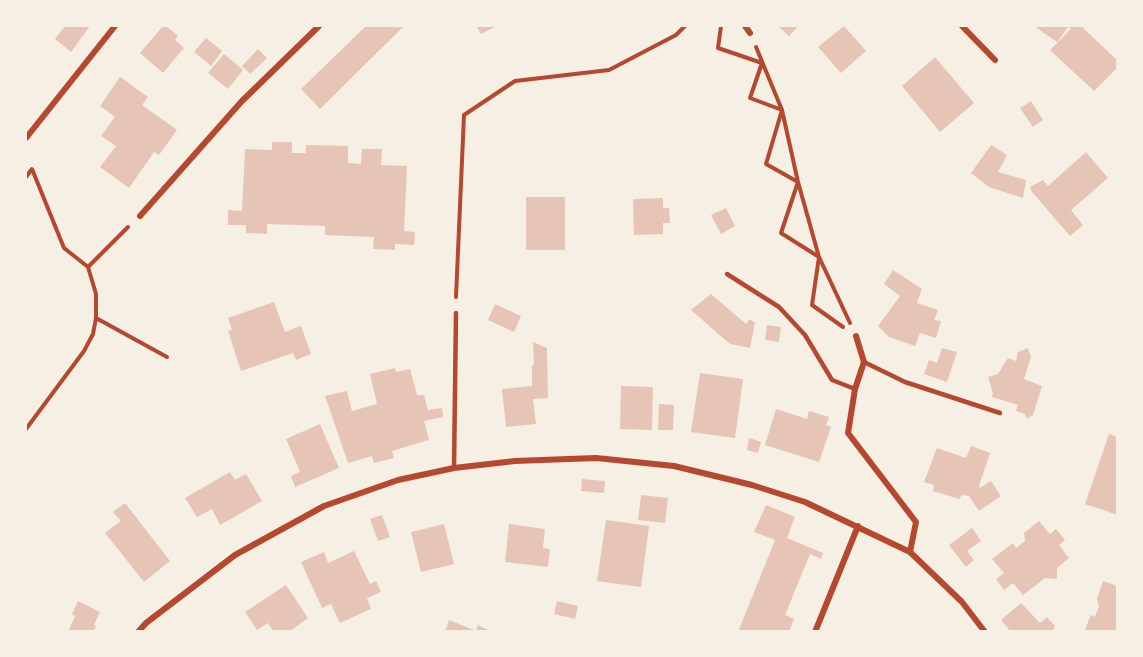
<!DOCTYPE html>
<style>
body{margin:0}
#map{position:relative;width:1143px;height:657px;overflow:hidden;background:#f6efe4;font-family:Quicksand,sans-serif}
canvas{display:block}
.frame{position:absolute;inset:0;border:27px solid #f6efe4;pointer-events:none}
</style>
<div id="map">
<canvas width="1143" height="657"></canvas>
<div class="frame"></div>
</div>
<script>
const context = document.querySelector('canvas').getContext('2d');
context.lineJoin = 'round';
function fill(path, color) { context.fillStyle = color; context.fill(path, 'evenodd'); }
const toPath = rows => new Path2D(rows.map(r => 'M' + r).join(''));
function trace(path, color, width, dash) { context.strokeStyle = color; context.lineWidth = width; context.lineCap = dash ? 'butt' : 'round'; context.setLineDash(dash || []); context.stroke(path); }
fill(toPath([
 [65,26,90,26,71,52,55,39],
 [163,26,166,26,178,36,175,40,184,48,163,73,140,53],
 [366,26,404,26,320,109,301,89],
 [476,26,497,26,481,34],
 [778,26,798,26,789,36],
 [844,26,866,51,841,73,818,47],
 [1034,26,1081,26,1118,61,1118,67,1094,91,1050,50,1071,29,1068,27,1057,42],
 [206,38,222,51,211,66,194,52],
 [258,49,267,58,250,74,242,66],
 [224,54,243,70,228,89,208,73],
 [935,57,974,103,940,132,902,86],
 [120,77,148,97,142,105,177,130,159,155,154,152,129,188,100,167,116,146,101,136,115,117,100,106],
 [1031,101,1043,120,1033,127,1020,108],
 [272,142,292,142,292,153,306,153,306,145,348,146,348,163,361,164,362,149,382,149,381,165,407,166,404,231,415,232,414,245,395,244,395,250,373,249,374,237,325,235,325,226,267,224,267,234,246,233,246,225,228,225,228,210,242,211,245,149,272,150],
 [991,145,1007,155,998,172,1026,180,1023,198,989,187,971,173],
 [1086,152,1108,178,1071,210,1083,225,1070,236,1032,192,1030,187,1043,180,1048,186],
 [526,197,565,197,565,250,526,250],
 [663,198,663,208,669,208,670,223,663,223,663,234,634,235,633,199],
 [726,208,735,226,721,234,711,215],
 [893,270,922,289,917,303,938,310,934,320,941,321,936,338,920,333,915,346,889,337,878,326,900,296,884,284],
 [711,294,746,324,750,319,755,323,750,348,730,344,691,310],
 [274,302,285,332,301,326,311,354,296,360,293,353,241,371,228,331,232,330,228,318],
 [495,304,521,316,514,332,488,320],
 [767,325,781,327,779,342,765,340],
 [533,342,547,348,548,398,533,399,536,424,506,427,502,389,532,386,532,365,534,365],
 [942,348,957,352,947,382,924,374,929,360,937,363],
 [1028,348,1031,357,1024,379,1042,386,1033,415,1027,419,1025,414,1016,411,1018,405,992,397,993,393,988,377,998,374,1008,358,1016,361,1018,352],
 [395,368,396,372,410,369,417,395,424,395,428,410,442,408,443,417,424,421,429,440,392,451,394,458,374,463,372,456,348,463,325,396,347,391,352,411,377,404,370,374],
 [700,373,743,379,735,438,691,432],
 [621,386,653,387,652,430,620,429],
 [659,404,674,405,673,430,658,430],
 [776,409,807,419,809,411,829,417,826,425,831,427,819,462,765,445],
 [320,424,339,468,295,487,291,476,300,472,286,439],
 [1109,434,1118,437,1118,515,1085,504],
 [749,438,761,442,758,453,747,450],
 [971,446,990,453,979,486,980,488,991,481,1001,496,979,511,969,496,962,495,959,499,933,491,934,485,924,482,937,448,966,458],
 [230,472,235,480,246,474,262,501,220,525,212,509,197,517,185,498],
 [582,479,605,481,604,493,581,491],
 [641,495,668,498,665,523,638,520],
 [125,503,170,561,144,582,105,533,121,521,113,512],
 [766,505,795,517,787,538,823,553,821,559,810,554,785,615,794,619,789,632,738,632,775,540,754,532],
 [382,515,390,537,378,541,370,519],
 [606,520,649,526,641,587,597,581],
 [1039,521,1050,534,1056,529,1065,540,1059,545,1069,558,1057,568,1057,579,1045,578,1023,595,1013,583,1004,590,996,579,1004,573,992,559,1013,543,1016,548,1025,541,1024,533],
 [444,524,454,564,421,572,411,532],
 [509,524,545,529,543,548,550,549,548,567,505,562],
 [972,528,981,541,967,551,974,560,966,567,949,545],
 [354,551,370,584,376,581,381,592,367,598,371,609,340,623,331,604,322,608,301,562,324,552,328,563],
 [1103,581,1118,586,1118,632,1084,632,1091,615,1095,617,1099,606,1097,599],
 [286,585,308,618,289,632,274,632,268,623,257,630,245,612],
 [78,601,100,612,94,625,96,626,93,632,68,632,75,616,72,614],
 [557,601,578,606,575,619,554,614],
 [1021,603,1040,623,1047,617,1055,626,1052,632,1011,632,1001,620],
 [449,620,476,631,478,625,493,632,445,632]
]), '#e6c5b7');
trace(toPath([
 [721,26,718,48,762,63,750,98,782,110,766,164,798,182,781,233,819,257,812,305,843,327],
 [756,47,782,110,798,182,819,257,850,323],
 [26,177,32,169,64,248,88,267,96,294,96,318,93,334,84,351,26,429],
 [88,267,128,227],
 [456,297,464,115,515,81,609,70,676,35,685,26],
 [96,318,167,357]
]), '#b5482f', 4);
trace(toPath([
 [727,274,779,307,805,335,832,380,855,389],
 [864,362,905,382,1000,413],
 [454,468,456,313]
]), '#b5482f', 4.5);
trace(toPath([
 [745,26,750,33],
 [962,26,995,60],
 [26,138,115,26],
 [140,216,242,101,319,26],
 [856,336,864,362,855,389,848,433,916,522,910,552],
 [138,632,146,623,235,555,324,506,398,480,454,468,515,461,596,458,674,466,752,485,805,502,910,552,962,602,985,632],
 [815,632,858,526]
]), '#b5482f', 6);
</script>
